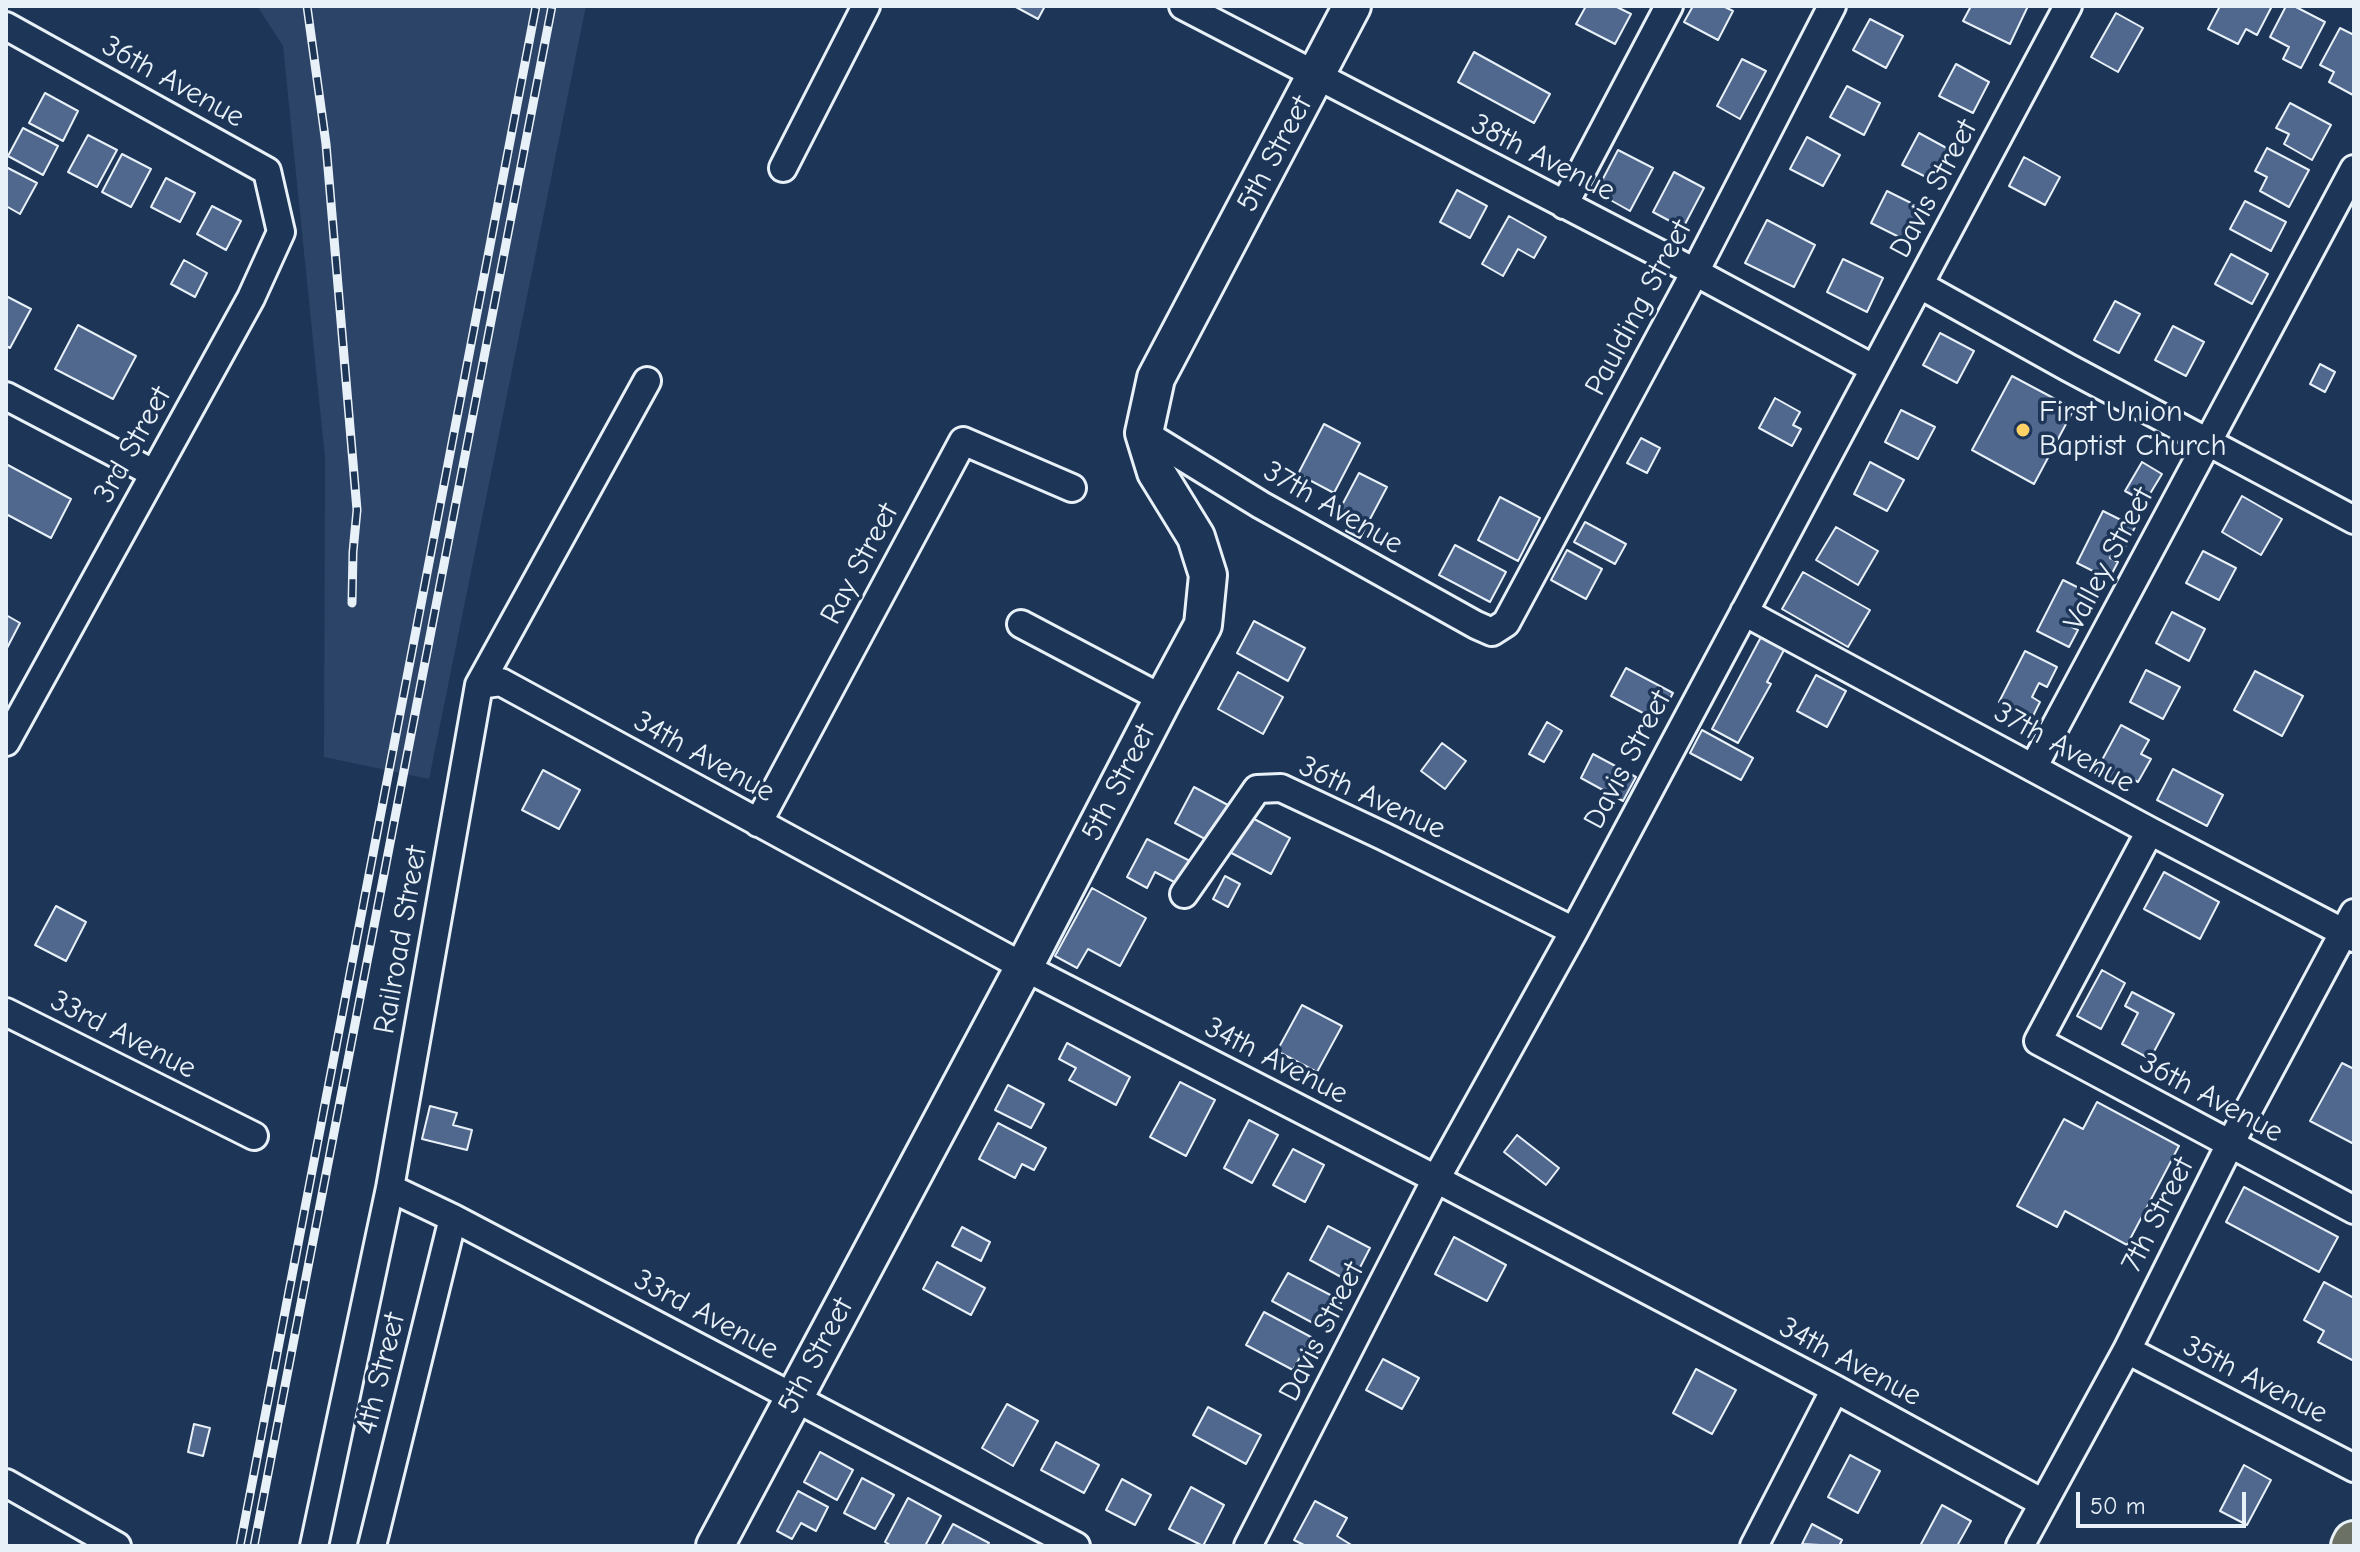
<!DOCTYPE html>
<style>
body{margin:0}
#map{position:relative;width:2360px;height:1552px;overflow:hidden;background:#1d3557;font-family:"Comic Neue",sans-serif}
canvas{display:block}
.frame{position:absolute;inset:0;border:8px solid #e8f1f8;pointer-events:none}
.scale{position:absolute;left:2076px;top:1492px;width:170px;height:36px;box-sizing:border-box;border:4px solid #e8f1f8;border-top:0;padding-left:10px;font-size:24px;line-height:28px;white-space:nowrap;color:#e8f1f8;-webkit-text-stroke:6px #1d3557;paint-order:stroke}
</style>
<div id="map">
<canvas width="2360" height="1552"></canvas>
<div class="frame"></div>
<div class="scale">50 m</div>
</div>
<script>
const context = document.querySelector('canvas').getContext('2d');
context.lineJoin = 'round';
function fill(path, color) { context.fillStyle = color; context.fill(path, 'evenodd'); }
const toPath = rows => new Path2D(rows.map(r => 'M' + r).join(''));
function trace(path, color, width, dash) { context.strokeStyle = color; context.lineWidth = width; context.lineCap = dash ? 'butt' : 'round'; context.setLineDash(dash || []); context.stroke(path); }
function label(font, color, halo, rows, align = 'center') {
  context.font = font + ' "Comic Neue",sans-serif'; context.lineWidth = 7; context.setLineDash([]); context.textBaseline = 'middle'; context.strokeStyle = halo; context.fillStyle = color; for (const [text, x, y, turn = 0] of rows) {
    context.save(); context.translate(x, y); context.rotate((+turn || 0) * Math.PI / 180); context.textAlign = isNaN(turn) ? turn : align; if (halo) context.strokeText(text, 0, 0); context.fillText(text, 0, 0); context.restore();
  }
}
fill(toPath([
 [257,6,586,6,429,779,324,757,325,458,283,46]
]), '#2c4468');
const building = toPath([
 [1014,6,1045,6,1038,19,1014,6],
 [1586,6,1615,6,1631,14,1615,44,1576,24,1586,6],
 [1693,6,1723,6,1733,11,1718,40,1684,22,1693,6],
 [1971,6,2028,6,2010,44,1963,21,1971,6],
 [2220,6,2272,6,2257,35,2246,29,2238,44,2208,29,2220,6],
 [2286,6,2294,6,2325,22,2301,68,2283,59,2289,47,2270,37,2286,6],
 [2116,13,2143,28,2118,72,2091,57,2116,13],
 [1870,19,1903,36,1886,68,1853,50,1870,19],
 [2340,28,2354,35,2353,95,2329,82,2334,72,2320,65,2340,28],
 [1474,52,1550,94,1534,123,1458,82,1474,52],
 [1742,59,1766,71,1740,119,1717,106,1742,59],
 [1956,64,1989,82,1973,113,1939,96,1956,64],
 [1847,86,1880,103,1864,135,1830,117,1847,86],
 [45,93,78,111,63,141,29,123,45,93],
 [2290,103,2331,125,2312,160,2284,144,2289,134,2276,128,2290,103],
 [23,128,58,146,43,175,8,156,23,128],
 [1919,133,1952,151,1936,182,1902,165,1919,133],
 [88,135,117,150,97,187,68,172,88,135],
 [1807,137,1840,155,1823,186,1790,169,1807,137],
 [2267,148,2309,170,2289,207,2260,191,2267,177,2255,171,2267,148],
 [1618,150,1653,168,1630,211,1596,192,1618,150],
 [122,154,151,169,131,207,102,192,122,154],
 [2024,157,2060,177,2045,205,2009,186,2024,157],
 [6,167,37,183,20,214,6,206,6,167],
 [1674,172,1704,188,1683,228,1653,212,1674,172],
 [166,178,195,193,180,222,151,207,166,178],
 [1457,190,1487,206,1470,238,1440,222,1457,190],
 [1887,191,1921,208,1905,240,1871,223,1887,191],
 [2245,201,2286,222,2271,251,2230,229,2245,201],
 [212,206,241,221,226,250,197,234,212,206],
 [1509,216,1546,237,1534,258,1518,249,1503,276,1482,264,1509,216],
 [1767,220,1815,245,1794,287,1745,263,1767,220],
 [2231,254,2268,274,2252,304,2215,284,2231,254],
 [1843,259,1883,278,1867,312,1827,292,1843,259],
 [184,260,207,273,195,297,171,284,184,260],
 [6,296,31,309,10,348,6,346,6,296],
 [2115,301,2140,314,2119,353,2094,340,2115,301],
 [78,325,136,356,113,399,55,369,78,325],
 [2173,326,2204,342,2186,376,2155,360,2173,326],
 [1940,333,1974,351,1957,383,1923,365,1940,333],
 [2320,364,2335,372,2325,392,2310,384,2320,364],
 [2012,376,2074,409,2034,484,1972,450,2012,376],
 [1775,398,1800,412,1793,425,1801,429,1792,446,1759,428,1775,398],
 [1901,410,1935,427,1918,459,1885,442,1901,410],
 [1324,424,1360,443,1334,493,1298,474,1324,424],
 [1641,438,1660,448,1647,473,1627,463,1641,438],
 [1870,462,1904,480,1887,511,1854,494,1870,462],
 [2142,462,2162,474,2145,502,2125,491,2142,462],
 [6,464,71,499,51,538,6,514,6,464],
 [1359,473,1387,487,1360,538,1346,531,1354,516,1340,509,1359,473],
 [2242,496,2282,519,2261,555,2222,532,2242,496],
 [1500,497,1540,518,1518,561,1478,540,1500,497],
 [2103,511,2135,527,2125,547,2117,543,2110,558,2118,562,2109,579,2077,563,2103,511],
 [1585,522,1626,544,1615,564,1574,542,1585,522],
 [1836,527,1878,551,1858,585,1816,560,1836,527],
 [1455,545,1506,572,1490,602,1439,575,1455,545],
 [1567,550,1602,569,1586,599,1551,580,1567,550],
 [2203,551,2236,568,2219,600,2186,583,2203,551],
 [1803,572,1870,610,1848,647,1782,609,1803,572],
 [2063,580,2095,596,2085,616,2077,612,2070,626,2078,630,2069,647,2037,631,2063,580],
 [2172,612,2205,629,2189,661,2156,643,2172,612],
 [6,615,20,623,6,650,6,615],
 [1254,621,1305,648,1288,681,1237,653,1254,621],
 [1761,637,1784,650,1767,682,1771,684,1738,743,1712,729,1761,637],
 [2025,651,2057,667,2047,687,2039,683,2032,697,2040,702,2032,718,1999,702,2025,651],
 [1626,668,1673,693,1658,721,1611,696,1626,668],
 [2146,670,2180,687,2163,719,2130,702,2146,670],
 [2255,671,2303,696,2282,736,2234,710,2255,671],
 [1238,672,1283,697,1263,734,1218,709,1238,672],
 [1816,675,1846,691,1827,727,1797,711,1816,675],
 [1547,722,1562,731,1544,762,1529,754,1547,722],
 [2121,725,2149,740,2141,754,2151,759,2138,782,2127,776,2120,787,2095,773,2121,725],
 [1702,730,1753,758,1741,780,1690,753,1702,730],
 [1442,743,1466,761,1445,789,1421,771,1442,743],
 [1593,754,1636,777,1623,801,1581,778,1593,754],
 [2173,769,2223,795,2207,826,2157,800,2173,769],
 [543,770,580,790,559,829,522,810,543,770],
 [1194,787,1290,838,1271,874,1175,823,1194,787],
 [1147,839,1190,861,1178,884,1155,872,1147,888,1127,877,1147,839],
 [2164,872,2219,902,2200,939,2144,909,2164,872],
 [1225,876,1240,884,1228,907,1213,899,1225,876],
 [1092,888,1146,918,1120,966,1088,949,1077,968,1055,956,1092,888],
 [56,906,86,922,66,961,35,945,56,906],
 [2102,970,2125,983,2101,1029,2077,1016,2102,970],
 [2132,992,2174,1014,2150,1059,2122,1044,2138,1013,2125,1006,2132,992],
 [1302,1005,1342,1026,1317,1072,1277,1051,1302,1005],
 [1067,1043,1130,1077,1116,1105,1069,1080,1076,1068,1059,1059,1067,1043],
 [2342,1063,2354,1069,2354,1144,2310,1121,2342,1063],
 [1180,1082,1215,1100,1186,1156,1150,1137,1180,1082],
 [1008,1085,1044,1104,1031,1128,995,1110,1008,1085],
 [2097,1102,2179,1146,2127,1245,2065,1211,2057,1227,2017,1206,2064,1119,2083,1129,2097,1102],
 [430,1106,457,1113,453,1125,472,1130,467,1150,422,1139,430,1106],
 [1249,1120,1278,1135,1252,1183,1224,1168,1249,1120],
 [998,1123,1046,1148,1034,1170,1022,1164,1015,1178,979,1159,998,1123],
 [1517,1135,1559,1168,1546,1185,1504,1152,1517,1135],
 [1293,1149,1324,1165,1305,1202,1273,1185,1293,1149],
 [2244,1187,2338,1237,2319,1272,2226,1222,2244,1187],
 [1328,1226,1370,1248,1352,1283,1310,1260,1328,1226],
 [962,1227,990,1242,981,1261,952,1246,962,1227],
 [1454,1237,1506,1265,1487,1301,1435,1274,1454,1237],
 [937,1262,985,1288,971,1315,923,1289,937,1262],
 [1288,1273,1342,1301,1326,1330,1272,1301,1288,1273],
 [2324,1282,2354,1298,2354,1361,2318,1342,2324,1331,2304,1320,2324,1282],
 [1264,1312,1311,1337,1293,1370,1246,1345,1264,1312],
 [1383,1359,1419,1378,1402,1409,1366,1390,1383,1359],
 [1696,1369,1736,1390,1712,1434,1673,1413,1696,1369],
 [1007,1404,1038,1421,1013,1466,982,1448,1007,1404],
 [1208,1407,1261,1435,1246,1464,1193,1435,1208,1407],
 [194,1424,210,1428,203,1456,188,1452,194,1424],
 [1056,1442,1099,1465,1084,1493,1041,1470,1056,1442],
 [820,1452,853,1470,837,1500,804,1482,820,1452],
 [1850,1455,1880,1471,1858,1513,1828,1497,1850,1455],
 [2244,1465,2271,1480,2247,1525,2220,1511,2244,1465],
 [862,1478,894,1495,875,1529,844,1513,862,1478],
 [1122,1479,1151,1495,1135,1525,1106,1510,1122,1479],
 [1191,1487,1224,1505,1203,1546,1169,1529,1191,1487],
 [798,1491,828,1507,816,1531,801,1523,792,1539,777,1531,798,1491],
 [908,1498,941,1516,925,1546,892,1546,885,1542,908,1498],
 [1315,1501,1347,1518,1337,1536,1353,1546,1306,1546,1294,1540,1315,1501],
 [1942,1505,1971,1521,1957,1546,1920,1546,1942,1505],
 [953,1524,989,1543,987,1546,941,1546,953,1524],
 [1812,1524,1842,1540,1839,1546,1802,1544,1812,1524]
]);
fill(building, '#50678e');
trace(building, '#e8f1f8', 2);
const street = toPath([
 [1183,6,1695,272,1873,368],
 [6,26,267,171,281,232,251,298,6,742],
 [783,168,866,6],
 [1564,205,1669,6],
 [1920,285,2069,368,2354,520],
 [6,396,153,473],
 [1144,433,1261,505,1476,625,1492,632,1506,623,1695,272,1832,6],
 [1744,612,2150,831,2354,938],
 [1021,624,1163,699],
 [479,685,501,682,1024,967,1436,1179,1835,1389,2043,1503],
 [2033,768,2354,169],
 [758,823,963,441,1072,488],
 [2150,831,2038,1041,2354,1210],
 [1184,894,1257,789,1281,788,1383,836,1574,931],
 [6,1012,254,1136],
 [390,1188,453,1218,1076,1546],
 [2127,1350,2354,1468],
 [6,1483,117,1546],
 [314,1546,390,1188,479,685,647,381],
 [372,1546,453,1218],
 [1248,1546,1436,1179,1574,931,2068,6],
 [1754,1546,1835,1389],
 [2020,1546,2127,1350,2230,1144,2354,913]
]);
const secondary = toPath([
 [715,1546,1024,967,1163,699,1203,625,1208,575,1196,537,1156,472,1144,433,1156,378,1352,6]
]);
const primary = toPath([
 [2352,1546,2354,1542]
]);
trace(street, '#e8f1f8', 32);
trace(secondary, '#e8f1f8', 42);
trace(primary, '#e8f1f8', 46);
trace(street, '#1d3557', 26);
trace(secondary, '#1d3557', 36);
trace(primary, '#6b7165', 40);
const rail = toPath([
 [307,6,326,144,357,510,353,552,352,603],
 [240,1546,536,6],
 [254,1546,552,6]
]);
trace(rail, '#e8f1f8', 9);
trace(rail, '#1d3557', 6, [18]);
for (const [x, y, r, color] of [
 [2023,430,8,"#ffd166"]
]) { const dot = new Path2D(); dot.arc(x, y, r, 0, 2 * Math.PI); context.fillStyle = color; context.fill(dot); trace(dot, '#1d3557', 3); }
label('30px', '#e8f1f8', '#1d3557', [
 ["36th Avenue",173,82,29],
 ["5th Street",1275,154,-62],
 ["38th Avenue",1543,158,27],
 ["Davis Street",1934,189,-62],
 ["Paulding Street",1639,308,-62],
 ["3rd Street",133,445,-61],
 ["37th Avenue",1333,508,30],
 ["Valley Street",2109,559,-62],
 ["Ray Street",860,564,-62],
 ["37th Avenue",2064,748,29],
 ["34th Avenue",704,757,29],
 ["Davis Street",1628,760,-62],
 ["5th Street",1119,783,-63],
 ["36th Avenue",1372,798,25],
 ["Railroad Street",401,940,-80],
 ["33rd Avenue",123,1035,27],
 ["34th Avenue",1276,1061,27],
 ["36th Avenue",2211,1098,28],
 ["7th Street",2158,1215,-63],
 ["33rd Avenue",706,1315,28],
 ["Davis Street",1322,1332,-63],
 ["5th Street",816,1356,-62],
 ["34th Avenue",1850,1362,28],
 ["4th Street",381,1374,-76],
 ["35th Avenue",2255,1380,27]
]);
label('30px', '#e8f1f8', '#1d3557', [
 ["First Union",2039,413],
 ["Baptist Church",2039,447]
], 'left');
</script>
